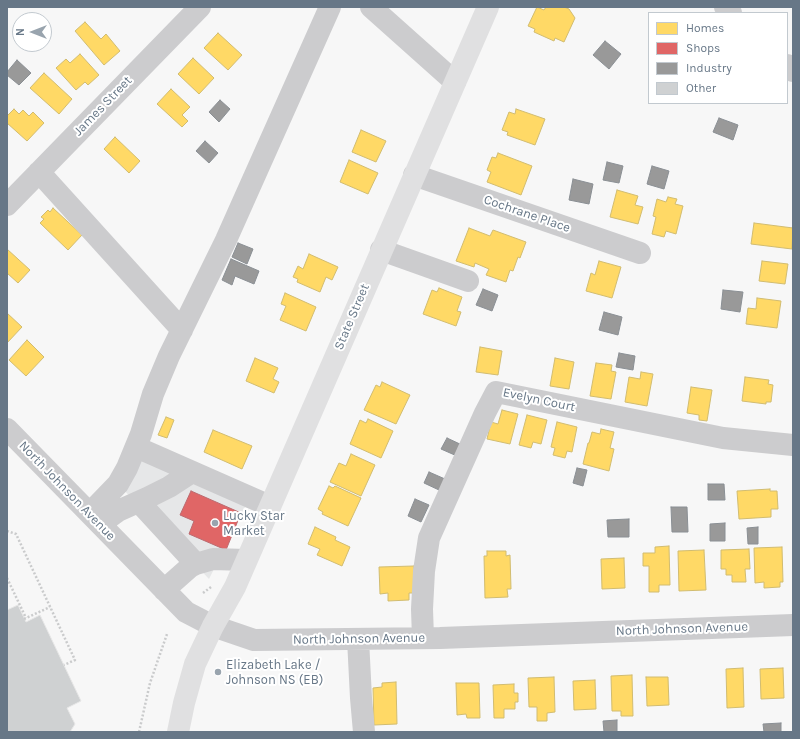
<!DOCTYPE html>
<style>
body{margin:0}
#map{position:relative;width:800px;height:739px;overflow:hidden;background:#f7f7f7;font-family:Karla,sans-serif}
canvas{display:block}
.frame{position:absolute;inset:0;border:8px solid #677787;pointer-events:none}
.legend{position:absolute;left:648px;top:12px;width:140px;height:92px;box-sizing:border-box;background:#fff;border:1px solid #c2c9cf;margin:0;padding:5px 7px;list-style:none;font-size:12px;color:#677787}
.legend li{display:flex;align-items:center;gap:8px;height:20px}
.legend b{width:20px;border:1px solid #c2c9cf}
.north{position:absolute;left:12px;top:12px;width:40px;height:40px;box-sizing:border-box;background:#fff;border:1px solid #c2c9cf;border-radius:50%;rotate:270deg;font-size:11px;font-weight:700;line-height:16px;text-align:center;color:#677787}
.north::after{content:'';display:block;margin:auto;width:14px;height:18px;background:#99a4ae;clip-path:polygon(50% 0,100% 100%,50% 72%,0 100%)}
</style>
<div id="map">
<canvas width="800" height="739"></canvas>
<div class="frame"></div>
<ul class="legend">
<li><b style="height:11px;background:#ffd966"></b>Homes</li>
<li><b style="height:11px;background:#e06666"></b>Shops</li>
<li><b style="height:11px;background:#999"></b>Industry</li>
<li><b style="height:11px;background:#cfd1d2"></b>Other</li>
</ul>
<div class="north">N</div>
</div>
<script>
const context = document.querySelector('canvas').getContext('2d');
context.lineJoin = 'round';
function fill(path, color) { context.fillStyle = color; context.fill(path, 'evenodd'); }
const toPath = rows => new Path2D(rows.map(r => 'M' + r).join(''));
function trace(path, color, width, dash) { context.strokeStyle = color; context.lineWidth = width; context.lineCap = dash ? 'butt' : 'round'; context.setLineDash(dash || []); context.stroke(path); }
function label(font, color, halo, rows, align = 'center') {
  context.font = font + ' Karla,sans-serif'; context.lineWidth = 4; context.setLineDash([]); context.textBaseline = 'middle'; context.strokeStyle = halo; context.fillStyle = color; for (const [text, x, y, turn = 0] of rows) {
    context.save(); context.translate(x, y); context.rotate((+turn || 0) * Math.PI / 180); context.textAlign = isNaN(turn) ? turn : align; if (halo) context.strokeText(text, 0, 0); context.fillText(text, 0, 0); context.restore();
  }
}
fill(toPath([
 [136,447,250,497,209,579,118,484]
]), '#e6e7e8');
const homes = toPath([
 [537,7,544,10,546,7,564,7,569,9,575,18,564,42,555,38,554,41,534,32,535,29,528,26,537,7],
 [85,22,101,39,106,34,120,51,104,65,75,31,85,22],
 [218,33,242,55,228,70,204,48,218,33],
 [80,54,99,75,88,85,85,82,76,90,56,68,66,59,70,63,80,54],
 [193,58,214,78,199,94,178,74,193,58],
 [44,73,72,99,59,114,30,88,44,73],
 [171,89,190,107,182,115,188,121,182,127,157,104,171,89],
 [14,109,19,114,23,110,29,116,33,112,44,123,27,141,7,123,7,116,14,109],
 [516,109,545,119,535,145,507,135,508,132,502,130,509,112,515,114,516,109],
 [361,130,386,141,376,162,352,152,361,130],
 [115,137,140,161,129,173,104,149,115,137],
 [498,153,532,166,521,195,487,182,491,172,487,170,492,157,496,158,498,153],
 [349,160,378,173,368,194,340,182,349,160],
 [617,190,638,196,635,205,643,207,638,224,610,217,617,190],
 [668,197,677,199,675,204,683,206,676,234,666,231,664,237,652,234,656,217,653,216,657,199,666,202,668,197],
 [53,208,82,235,68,250,40,223,44,219,41,217,48,210,50,212,53,208],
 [754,223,793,228,792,249,751,244,754,223],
 [469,228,490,236,493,230,526,242,520,258,518,257,513,271,510,270,506,282,486,275,489,269,475,263,474,267,456,261,469,228],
 [7,249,30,270,18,283,7,273,7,249],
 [309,254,338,267,332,280,326,277,320,292,297,282,298,279,293,277,298,266,303,269,309,254],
 [599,261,621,267,612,298,586,291,591,273,595,275,599,261],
 [762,261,788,264,785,284,759,281,762,261],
 [439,288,462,297,457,311,461,312,456,326,423,314,432,290,437,292,439,288],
 [285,293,316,307,306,331,280,320,286,306,281,304,285,293],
 [757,298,781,301,777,328,746,324,748,308,756,309,757,298],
 [7,313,22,327,7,343,7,313],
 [27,340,44,357,26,376,9,360,27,340],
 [480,347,502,351,498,375,476,372,480,347],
 [255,358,278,368,273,379,279,382,274,393,246,381,255,358],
 [555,358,574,362,569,389,550,386,555,358],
 [596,363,612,365,611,371,616,372,611,399,590,396,596,363],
 [641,372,653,374,647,406,625,402,629,377,640,379,641,372],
 [745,377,769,380,768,384,773,385,771,402,766,402,766,404,742,401,745,377],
 [382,382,410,395,396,424,364,410,376,385,380,387,382,382],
 [691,387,712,390,707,421,699,420,699,415,687,413,691,387],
 [502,410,518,414,510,444,487,439,491,422,498,424,502,410],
 [527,415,547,420,541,444,533,442,531,448,519,445,527,415],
 [166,417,174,420,167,438,158,435,166,417],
 [368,419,393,431,381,458,350,444,360,420,366,423,368,419],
 [557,422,577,427,572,452,567,451,565,458,553,455,555,448,551,447,557,422],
 [601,429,614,432,610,448,614,449,609,471,583,464,588,443,589,443,592,432,600,434,601,429],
 [213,430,252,446,242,469,204,452,213,430],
 [351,454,375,465,361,496,330,482,339,463,346,466,351,454],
 [329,486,333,488,335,486,361,498,348,526,322,514,323,512,318,509,329,486],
 [770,489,770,491,777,491,778,509,771,509,771,517,739,519,737,491,770,489],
 [315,527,336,537,335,540,350,547,342,566,317,555,320,549,308,544,315,527],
 [669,546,670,585,659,585,659,592,649,592,649,566,643,566,643,553,655,553,655,547,669,546],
 [782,547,783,582,780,582,780,587,764,588,764,582,755,583,754,548,782,547],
 [749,549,750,569,745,569,746,582,732,582,732,575,726,575,726,569,721,569,721,550,749,549],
 [704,550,706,590,679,591,678,551,704,550],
 [487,551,506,551,506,556,510,555,511,589,507,589,508,597,485,598,484,556,487,556,487,551],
 [624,558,625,588,602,589,601,559,624,558],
 [414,566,415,593,409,593,409,600,388,601,388,593,380,594,379,567,414,566],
 [743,668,744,707,727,708,726,669,743,668],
 [783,668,784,698,761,699,760,669,783,668],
 [632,675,633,716,621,716,621,711,612,711,611,676,632,675],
 [554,677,555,712,547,713,547,721,537,721,537,707,529,707,528,678,554,677],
 [646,677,668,677,669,705,647,706,646,677],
 [595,680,596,709,574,710,573,681,595,680],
 [396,682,397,724,374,725,373,688,382,687,382,683,396,682],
 [456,683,479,683,480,718,467,718,466,714,457,715,456,683],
 [514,684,514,693,518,693,518,702,515,702,515,709,504,709,504,718,494,718,493,685,514,684]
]);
fill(homes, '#ffd966');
trace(homes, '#d1bc70', 1);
const shops = toPath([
 [191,491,241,513,226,550,189,534,194,521,180,515,191,491]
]);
fill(shops, '#e06666');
trace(shops, '#bc6b70', 1);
const industry = toPath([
 [605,41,621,54,609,69,593,55,605,41],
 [17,60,31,73,19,85,7,75,7,72,17,60],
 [220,100,230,109,219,122,209,112,220,100],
 [719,118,738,125,733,140,713,132,719,118],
 [205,141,218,153,209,163,196,151,205,141],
 [607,162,623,166,619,183,603,180,607,162],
 [652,166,669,171,664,189,647,184,652,166],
 [573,179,593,184,589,204,569,200,573,179],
 [238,243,253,249,247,264,232,257,238,243],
 [231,259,259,271,254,284,235,276,232,285,222,280,231,259],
 [483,289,498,295,492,311,476,305,483,289],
 [723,290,743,292,740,312,721,309,723,290],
 [604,312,622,317,618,335,599,330,604,312],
 [619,353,635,356,633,370,616,367,619,353],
 [447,438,462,445,457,456,441,449,447,438],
 [577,468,587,470,583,486,573,483,577,468],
 [429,472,445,479,439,490,424,483,429,472],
 [708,484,724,484,725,500,708,500,708,484],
 [415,499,429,505,421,522,408,516,415,499],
 [671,507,687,507,688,532,672,532,671,507],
 [629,519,629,537,608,537,607,520,629,519],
 [725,523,725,541,710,541,710,524,725,523],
 [758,527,758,544,748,544,747,528,758,527],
 [617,720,617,732,604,732,603,721,617,720],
 [781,723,781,732,764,732,763,724,781,723]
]);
fill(industry, '#999');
trace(industry, '#8a8f94', 1);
const building = toPath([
 [18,605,26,622,40,615,81,701,67,708,75,724,70,732,7,732,7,610,18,605]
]);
fill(building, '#cfd1d2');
trace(building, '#e6e6e6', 1);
trace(toPath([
 [7,531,16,534,75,660,64,665],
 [7,578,26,618],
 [203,593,211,587],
 [24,619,50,607],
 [139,732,150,683,167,634]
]), '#cacbcc', 2.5, [2, 2]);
trace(toPath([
 [371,7,455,82],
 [725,7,731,13],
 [787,65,793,71],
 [39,172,182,330],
 [414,175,640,253],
 [7,205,200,7],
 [381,250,468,281],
 [7,429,186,612,213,626,254,640,440,638,793,625],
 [136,447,270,506],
 [139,502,196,564],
 [90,513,118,484,127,468,141,434,153,394,169,356,226,240,330,7],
 [100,524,118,511,147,498,169,487,192,472],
 [164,590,190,567,196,564,213,559,246,560],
 [423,638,422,609,424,571,429,538,485,413,496,392,723,438,793,445],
 [358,639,361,698,364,732]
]), '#ccccce', 22);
trace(toPath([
 [178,732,184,703,195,664,213,626,235,587,488,7]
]), '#e0e0e1', 22);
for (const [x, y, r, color] of [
 [215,523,4,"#99a4ae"],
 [218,672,4,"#99a4ae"]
]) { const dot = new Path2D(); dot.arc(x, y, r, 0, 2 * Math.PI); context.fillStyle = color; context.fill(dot); trace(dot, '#fff', 1.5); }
label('13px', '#677787', '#fff', [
 ["James Street",103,106,-46],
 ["Cochrane Place",527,214,19],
 ["State Street",352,317,-67],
 ["Evelyn Court",539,400,12],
 ["North Johnson Avenue",67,491,46],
 ["North Johnson Avenue",682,629,-2],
 ["North Johnson Avenue",359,639,-1]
]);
label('13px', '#677787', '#fff', [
 ["Lucky Star",223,516],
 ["Market",223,531],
 ["Elizabeth Lake /",226,665],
 ["Johnson NS (EB)",226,680]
], 'left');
</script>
